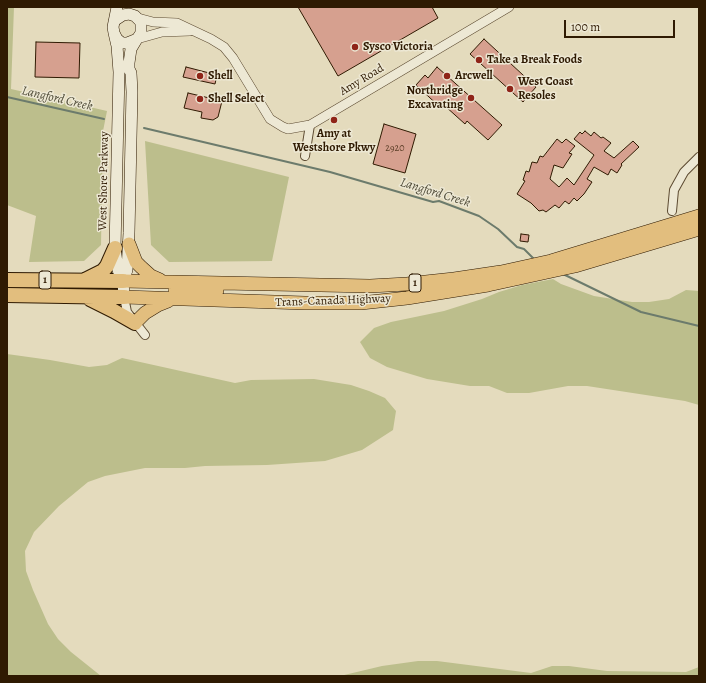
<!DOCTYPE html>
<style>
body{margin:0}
#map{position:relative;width:706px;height:683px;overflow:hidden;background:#e4dbbd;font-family:Alegreya,serif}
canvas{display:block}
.frame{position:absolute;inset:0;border:8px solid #2f1a02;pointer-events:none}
.scale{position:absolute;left:564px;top:20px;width:111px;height:18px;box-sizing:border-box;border:2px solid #2f1a02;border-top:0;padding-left:5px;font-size:12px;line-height:14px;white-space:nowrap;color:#2f1a02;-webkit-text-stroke:3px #ede8d4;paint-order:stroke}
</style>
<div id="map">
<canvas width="706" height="683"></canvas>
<div class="frame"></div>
<div class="scale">100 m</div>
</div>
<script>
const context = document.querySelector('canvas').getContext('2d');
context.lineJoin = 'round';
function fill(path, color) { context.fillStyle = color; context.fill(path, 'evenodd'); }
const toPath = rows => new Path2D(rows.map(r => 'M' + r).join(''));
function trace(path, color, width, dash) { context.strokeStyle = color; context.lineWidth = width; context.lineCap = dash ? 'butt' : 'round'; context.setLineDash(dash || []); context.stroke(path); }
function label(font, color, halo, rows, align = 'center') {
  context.font = font + ' Alegreya,serif'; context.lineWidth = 3; context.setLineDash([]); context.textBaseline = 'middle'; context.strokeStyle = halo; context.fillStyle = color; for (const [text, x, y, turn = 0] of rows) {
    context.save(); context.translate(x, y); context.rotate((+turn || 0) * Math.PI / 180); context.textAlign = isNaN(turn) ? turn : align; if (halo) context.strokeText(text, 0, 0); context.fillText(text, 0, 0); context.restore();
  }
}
fill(toPath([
 [7,7,14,7,11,89,107,111,103,131,101,245,84,261,29,262,36,216,7,205],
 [145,141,289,177,272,261,169,262,151,245],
 [553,279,561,284,594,296,632,302,649,302,669,299,686,290,699,291,699,405,685,401,587,386,568,386,529,393,507,393,489,386,470,386,427,379,387,367,370,358,360,342,374,328,391,322,444,311,482,299,499,292,522,285],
 [7,354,50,360,89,367,107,365,122,358,235,383,251,380,314,379,351,385,369,391,385,398,396,411,393,430,362,450,325,461,267,465,205,466,185,468,145,468,105,476,88,482,59,506,34,532,25,551,26,571,33,590,48,624,58,639,71,652,101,676,7,676],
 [418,661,437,661,531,673,552,666,569,666,607,671,686,672,699,667,699,676,340,676,382,666]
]), '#bcbe8c');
trace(toPath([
 [7,97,104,119],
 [144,128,330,172,433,202,439,201,479,216,498,229,517,247,524,249,534,259],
 [563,274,641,312,699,326]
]), '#6c7b6c', 2);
const building = toPath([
 [298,7,432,7,438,18,338,76,298,7],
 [484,39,536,87,523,102,470,54,484,39],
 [36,42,80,43,79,78,35,77,36,42],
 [186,67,217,75,215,84,183,77,186,67],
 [437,67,502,125,488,140,467,121,465,124,445,106,442,109,416,85,425,75,428,78,437,67],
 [188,93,222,101,218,117,213,120,201,118,202,112,184,108,188,93],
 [384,124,416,134,405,173,373,164,384,124],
 [585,131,591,136,594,132,601,138,603,137,611,143,604,151,614,158,633,141,639,147,621,164,622,165,617,173,611,169,608,175,594,167,587,179,592,182,584,194,577,201,574,198,569,204,565,201,559,208,555,205,546,212,543,210,539,211,531,203,517,194,525,181,523,180,526,171,529,172,532,162,537,163,540,156,543,157,557,139,562,143,566,139,575,146,569,153,572,154,563,168,554,165,550,179,559,187,567,178,574,185,594,155,574,139,580,132,582,134,585,131],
 [521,234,529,235,528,242,520,241,521,234]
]);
fill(building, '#d6a08f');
trace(building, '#2f1a02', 1);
const minor = toPath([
 [305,156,310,125],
 [672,211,674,190,684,172,699,157],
 [124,297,127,312,145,335]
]);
const tertiary = toPath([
 [138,18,153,22,177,23,211,39,224,47,233,58,270,119,283,127,288,129,310,125,509,7],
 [137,39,162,32,190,31]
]);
const secondary = toPath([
 [114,21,123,15,129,14,135,16,141,22,141,33,137,39,127,43,122,43,117,39,114,33,113,27,117,7],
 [114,33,117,46,119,72,115,248,118,270,123,281,124,297],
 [123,281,127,270,129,233,132,92,131,73,129,69,129,63,131,49,137,39]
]);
const trunk = toPath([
 [129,244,136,262,141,267,151,276,160,280],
 [123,281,370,286,407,284,454,279,501,272,551,261,699,216],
 [175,291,217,291],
 [124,297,305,303,361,303,407,298,488,285,575,266,699,229],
 [135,323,145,313,158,305,168,301]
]);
const motorway = toPath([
 [7,280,123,281],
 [85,280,103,271,107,266,115,248],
 [7,295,124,297],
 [90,299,114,311,135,323]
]);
trace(minor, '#5c4a31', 10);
trace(tertiary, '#5c4a31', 10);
trace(secondary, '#2f1a02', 12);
trace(trunk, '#2f1a02', 14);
trace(motorway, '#2f1a02', 16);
trace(minor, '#ede8d4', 8);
trace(tertiary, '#ede8d4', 9);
trace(secondary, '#ede8d4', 11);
trace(trunk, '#e2be7e', 13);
trace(motorway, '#e2be7e', 14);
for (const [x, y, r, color] of [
 [355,47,4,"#8f2418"],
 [479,60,4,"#8f2418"],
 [200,76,4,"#8f2418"],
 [447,76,4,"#8f2418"],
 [510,89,4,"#8f2418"],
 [471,98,4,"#8f2418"],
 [200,99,4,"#8f2418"],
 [334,120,4,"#8f2418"]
]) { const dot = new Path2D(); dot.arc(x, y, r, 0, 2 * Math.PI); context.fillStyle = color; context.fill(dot); trace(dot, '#ede8d4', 1.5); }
label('10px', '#593c25', null, [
 ["2920",395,149]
]);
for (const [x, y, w] of [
 [45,280,12],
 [415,283,12]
]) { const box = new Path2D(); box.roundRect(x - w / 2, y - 9, w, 18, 3); context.fillStyle = '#ede8d4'; context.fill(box); trace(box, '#2f1a02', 1); }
label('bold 11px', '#2f1a02', null, [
 ["1",45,280],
 ["1",415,283]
]);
label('bold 12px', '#2f1a02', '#ede8d4', [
 ["Sysco Victoria",363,47],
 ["Take a Break Foods",487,60],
 ["Shell",208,76],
 ["Arcwell",455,76],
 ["West Coast",518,82],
 ["Resoles",518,96],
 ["Northridge",463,91,"right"],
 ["Excavating",463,105,"right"],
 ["Shell Select",208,99],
 ["Amy at",334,134,"center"],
 ["Westshore Pkwy",334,148,"center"]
], 'left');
label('12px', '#2f1a02', '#ede8d4', [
 ["Amy Road",362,80,-31],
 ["West Shore Parkway",104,181,-89],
 ["Trans-Canada Highway",333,301,-2]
]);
label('italic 13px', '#4e4a37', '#ede8d4', [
 ["Langford Creek",57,99,13],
 ["Langford Creek",435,193,17]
]);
</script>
